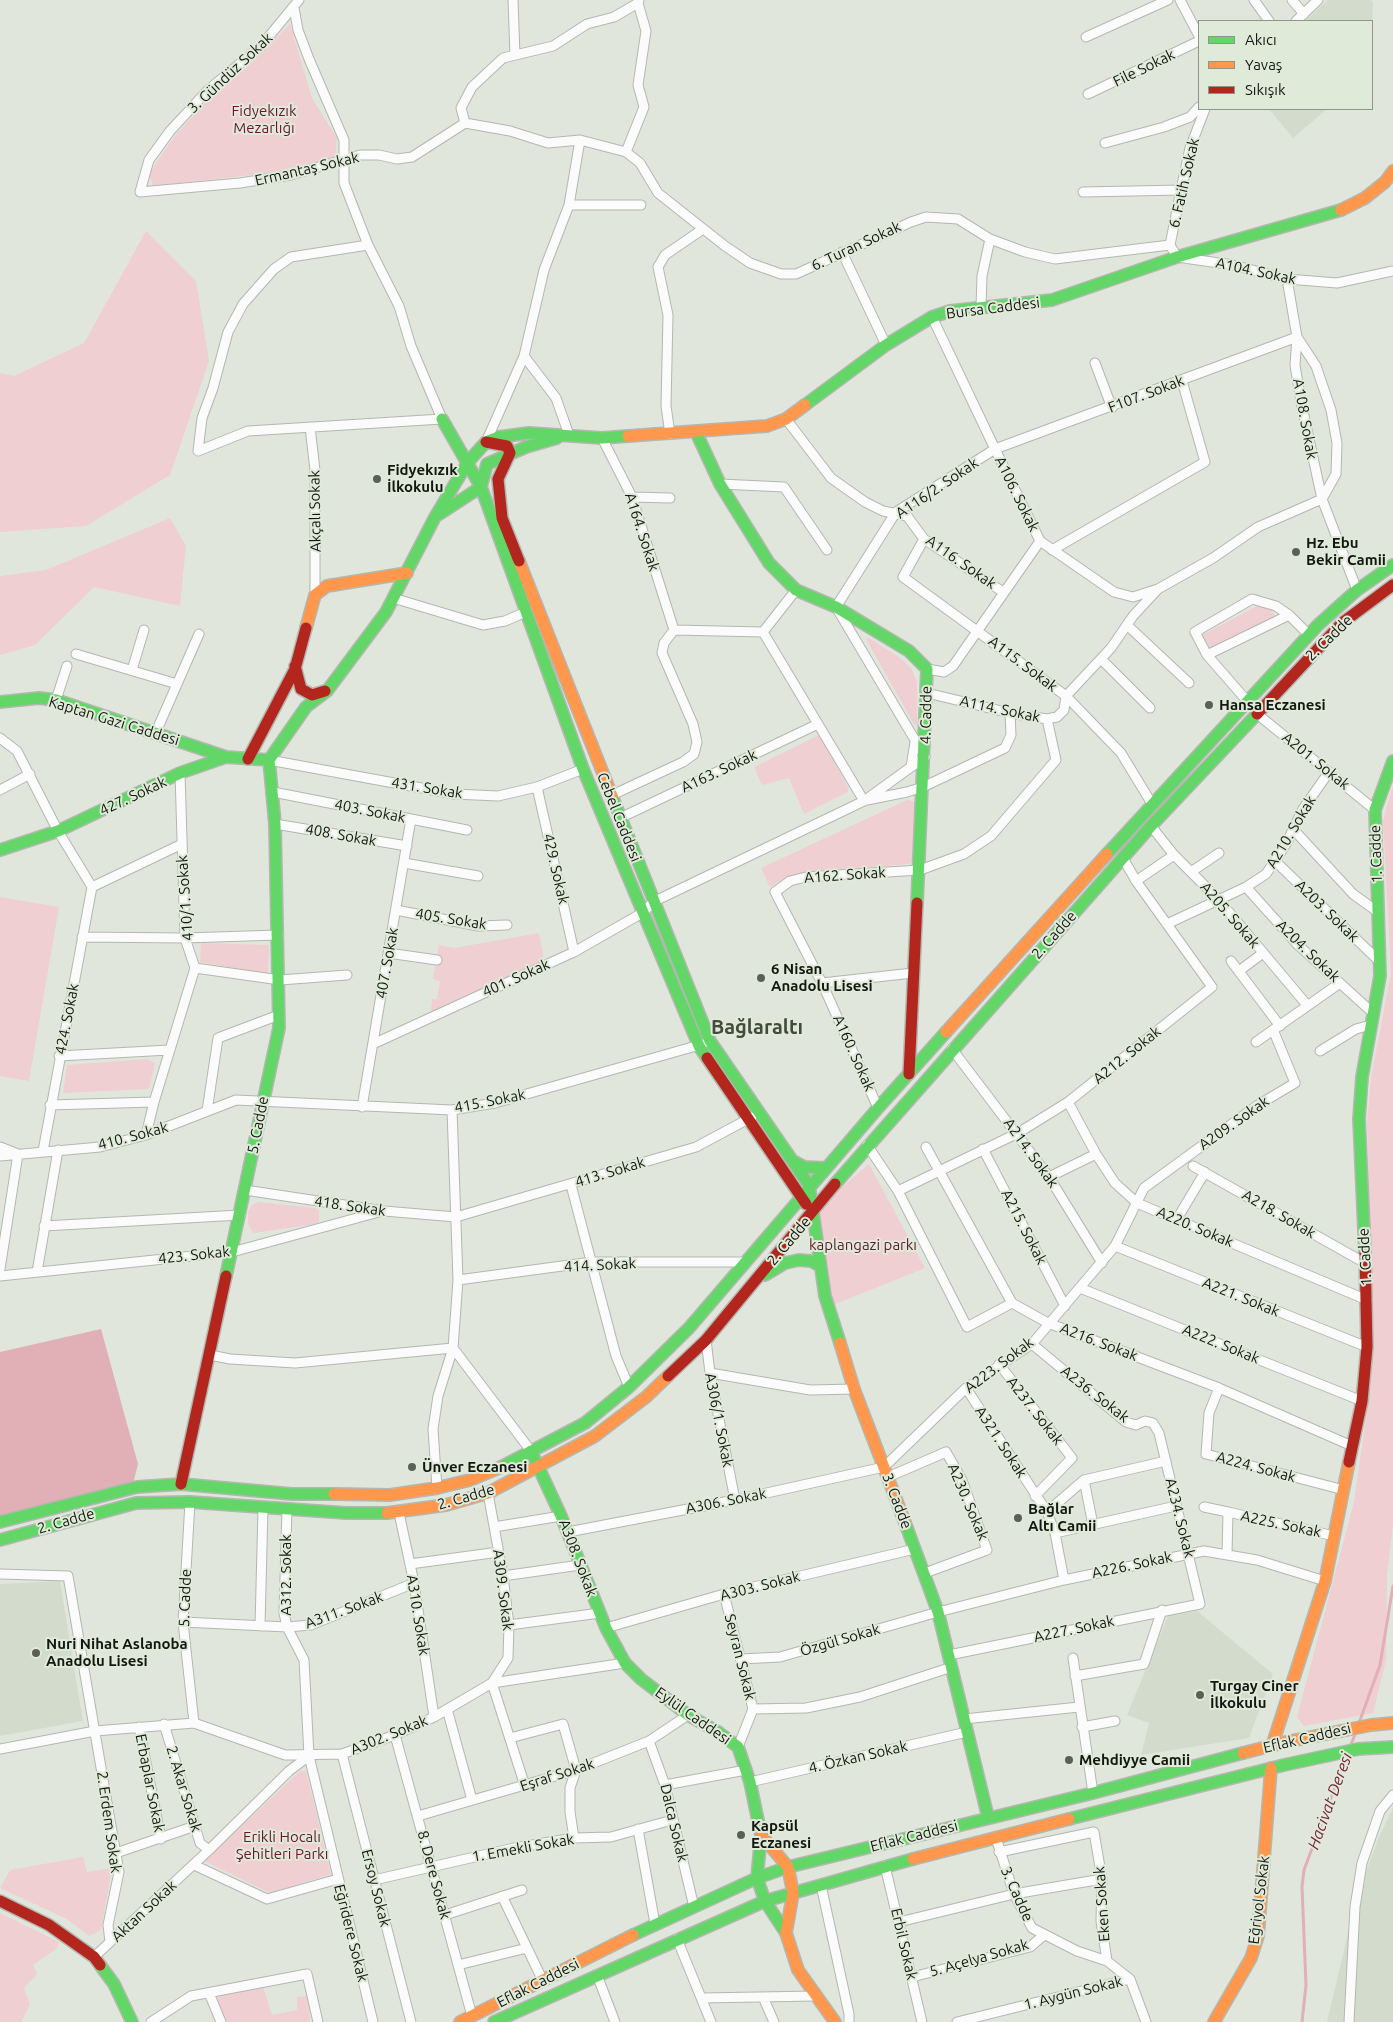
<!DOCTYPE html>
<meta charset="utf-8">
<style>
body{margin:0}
#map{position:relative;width:1393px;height:2022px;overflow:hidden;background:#e1e6dd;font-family:Ubuntu,sans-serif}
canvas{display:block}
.legend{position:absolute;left:1198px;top:20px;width:175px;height:90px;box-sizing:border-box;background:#e0ead9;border:1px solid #8e9689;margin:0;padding:6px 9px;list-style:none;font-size:15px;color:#141711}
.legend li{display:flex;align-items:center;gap:10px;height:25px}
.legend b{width:25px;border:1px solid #8e9689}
</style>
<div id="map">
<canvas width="1393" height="2022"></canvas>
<ul class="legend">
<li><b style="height:6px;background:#63d668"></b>Akıcı</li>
<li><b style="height:6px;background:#ff974d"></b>Yavaş</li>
<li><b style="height:6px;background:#b3261e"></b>Sıkışık</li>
</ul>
</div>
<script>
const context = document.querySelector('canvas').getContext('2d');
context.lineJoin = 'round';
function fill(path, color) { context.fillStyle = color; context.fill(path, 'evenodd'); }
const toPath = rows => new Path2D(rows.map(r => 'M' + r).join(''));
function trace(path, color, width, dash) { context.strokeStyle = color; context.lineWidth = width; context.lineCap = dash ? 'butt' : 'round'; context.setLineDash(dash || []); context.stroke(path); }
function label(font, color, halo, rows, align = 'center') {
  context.font = font + ' Ubuntu,sans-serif'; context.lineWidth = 4; context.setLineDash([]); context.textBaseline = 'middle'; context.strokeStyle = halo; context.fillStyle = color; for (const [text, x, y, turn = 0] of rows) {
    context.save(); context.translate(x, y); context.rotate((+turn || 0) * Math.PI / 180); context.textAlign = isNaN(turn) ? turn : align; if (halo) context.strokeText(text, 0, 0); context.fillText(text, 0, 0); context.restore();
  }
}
fill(toPath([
 [1328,0,1371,0,1373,2,1372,39,1372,21,1305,21],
 [1269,109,1327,109,1293,138],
 [60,1581,83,1721,0,1736,0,1584],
 [1197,1611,1273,1674,1249,1738,1141,1755,1149,1723,1127,1715,1168,1616],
 [1393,1808,1393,2022,1327,2022,1356,1899,1379,1837]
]), '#d3dccc');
fill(toPath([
 [290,24,312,98,337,138,335,157,287,171,153,186,149,174,173,138,220,86,246,68],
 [146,231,196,281,209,361,170,475,86,526,0,532,0,373,14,376,84,343],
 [170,518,186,546,180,606,94,587,35,645,0,655,0,576,46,570],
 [1257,606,1270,608,1276,616,1210,648,1202,635],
 [869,638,900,658,911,668,917,682,917,724,915,726,866,639],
 [819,735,848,787,848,792,804,814,789,778,762,785,754,767],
 [1393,785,1393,1525,1387,1575,1386,1660,1373,1713,1304,1726,1297,1717,1354,1502,1371,1383,1372,1281,1367,1123,1371,1078,1391,974,1383,821],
 [907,800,914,801,917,805,915,859,909,864,817,871,786,877,770,887,761,868],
 [0,897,59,907,29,1081,0,1076],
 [539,933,544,960,434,1012,431,1010,432,999,437,999,440,981,433,979,439,945,454,948],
 [201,943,269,945,268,974,200,962],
 [147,1059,155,1063,149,1089,63,1093,67,1065],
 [869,1164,925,1268,828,1307,813,1212],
 [259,1202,315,1208,319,1210,319,1221,316,1224,253,1233,248,1224,248,1212,252,1205],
 [300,1771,306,1771,331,1874,270,1893,204,1861],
 [83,1857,87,1872,112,1868,101,1930,89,1936,67,1919,0,1888,10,1870],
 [0,1913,59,1942,56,1949,33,1965,37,1974,24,1988,30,2005,21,2022,0,2022],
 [263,1987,272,2015,297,2010,297,1997,309,1996,310,2022,225,2022,216,2002,219,1994]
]), '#efcfd1');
fill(toPath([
 [101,1329,138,1464,132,1488,0,1525,0,1352]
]), '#e1afb6');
trace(toPath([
 [1359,1723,1380,1665,1393,1586],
 [1350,1747,1356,1732],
 [1302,2022,1306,1985,1302,1887,1304,1870,1347,1755]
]), '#e1afb6', 3);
const street = toPath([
 [299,0,261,46,207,91,170,131,149,160,140,192,240,183,291,175,360,155,379,155,397,159,412,157,465,123,510,131,548,143,580,140,626,152,640,163,658,193,725,246,750,263,781,274,796,274,911,222,926,217,958,219,990,239,1025,252,1055,259,1170,245],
 [513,0,515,55],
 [1180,0,1199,36],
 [1254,0,1269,21],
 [1292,0,1304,14],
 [294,8,298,30,309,59,344,140,344,183,368,245,399,306,411,346,442,419,248,431,198,451,202,418,213,388,228,332,243,304,274,269,291,257,368,245],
 [1296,21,1318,0],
 [1086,37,1168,0],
 [1088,94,1199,41],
 [1205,109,1190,148,1181,190,1170,245,1177,257,1233,265,1287,279,1337,283,1393,271],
 [465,123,461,108,472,87,503,58,553,46,587,24,614,17,638,3],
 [1105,143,1164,127,1190,117,1199,107],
 [626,152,644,107,638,85,646,31,638,3,639,0],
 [1083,192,1181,190],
 [569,205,641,205],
 [842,252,886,345],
 [1287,279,1297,337,1316,366,1331,410,1337,443,1336,474,1322,499,1357,590],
 [981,308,982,276,990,239],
 [524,356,556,398,569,435],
 [1095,363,1112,408],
 [786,419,831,478,865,502,883,511,907,516,924,539,1003,592],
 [310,427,315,470,315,595],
 [670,434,666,406,668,315,658,267,665,255,703,229],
 [602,438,632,497,674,630],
 [486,442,524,356,544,270,569,205,580,140],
 [720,484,784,487,827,550],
 [632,497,670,498],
 [924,539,903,577,1066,696,1121,753,1152,804],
 [1052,550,1205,462,1182,381],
 [393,598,483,625,505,621,526,612],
 [1127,625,1189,683],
 [674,630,763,632,796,590],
 [763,632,864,801],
 [76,654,177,684],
 [1207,655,1289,615,1309,635],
 [1101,659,1150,708],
 [927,669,944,672,953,666,1040,541],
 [132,670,144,630],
 [927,693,1010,713,1047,719,1057,717,1064,710,1066,696,1111,648,1133,616,1158,589],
 [56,700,67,666],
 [1248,702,1207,655,1195,632,1252,599,1276,606,1289,615],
 [1256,713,1375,810],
 [156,732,199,634],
 [0,738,17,751,58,831,92,887,43,1151],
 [269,760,454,794,498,796,537,787,583,769],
 [911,767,925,757,836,607,896,512,995,449,1297,337,1295,365,1301,402,1322,499,1258,527,1213,558,1158,589,1133,597,1114,592,1040,541,995,449,932,317],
 [537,787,574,952],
 [0,790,30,774],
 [273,792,467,830],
 [610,796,683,762,694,754,697,742,693,724,662,653,664,643,674,630],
 [867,800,907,792,923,787,1005,748,1011,735,1010,713],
 [620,818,818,724],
 [275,824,407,846],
 [1151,826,1174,855,1218,899,1307,1005],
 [1293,829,1353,894,1378,912],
 [1275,861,1379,961],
 [404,863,478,876],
 [1191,872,1219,853],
 [1136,881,1174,855],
 [92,887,182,844],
 [1246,887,1298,945,1373,1013],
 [396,910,478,926,507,925],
 [1167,924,1246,887,1266,874,1286,844,1303,809,1329,772],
 [82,937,185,938,278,935],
 [388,953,437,960],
 [1231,961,1280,1026],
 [195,968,280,980,347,975],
 [1239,971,1263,953],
 [822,983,913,973],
 [1256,1042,1340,983],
 [373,1044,574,952,644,912,653,902,864,801,911,767,915,742],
 [952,1049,1049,1177,1102,1263],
 [1320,1051,1356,1029,1371,1025],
 [59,1056,169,1050],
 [1068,1102,1096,1154,1115,1183,1137,1203,1367,1300],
 [50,1105,154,1102],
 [362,1107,411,819],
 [878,1108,822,983,775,892,790,881,806,877,920,870,964,854,991,836,1056,760,1047,719],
 [207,1111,218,1038,279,1015],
 [146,1135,154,1102,195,968,185,938,180,773],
 [867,1145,898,1191,967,1327,1012,1303],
 [0,1147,18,1154,0,1269],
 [926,1147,1012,1303,1048,1323,1219,1388,1352,1446],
 [983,1149,1065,1306],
 [0,1156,100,1147,146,1135,236,1100,452,1110,495,1103,703,1044],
 [1193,1166,1365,1263],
 [1049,1177,1096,1154],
 [571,1185,616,1356,629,1387],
 [245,1190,384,1211,456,1217,696,1147,752,1117],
 [898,1191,1018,1133,1068,1102,1212,987,1136,881,1123,858],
 [1177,1219,1205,1172],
 [44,1226,240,1215],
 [1115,1246,1367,1347],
 [37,1272,58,1150],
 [0,1276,232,1252,379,1212],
 [458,1280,592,1262,744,1262],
 [1080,1288,1362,1401],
 [706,1340,710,1373,735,1500],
 [210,1355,230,1359,295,1363,453,1348,531,1451],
 [999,1364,1072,1458,1035,1496],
 [710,1373,810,1390,854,1389],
 [966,1388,1047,1512,1055,1533,1064,1580],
 [1219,1388,1209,1413,1206,1454,1344,1490],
 [888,1477,946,1452,962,1480,987,1550,925,1573],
 [1084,1480,1093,1525],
 [437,1488,433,1429,438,1396,453,1348,458,1280,452,1110],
 [488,1493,503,1576,509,1625,508,1658,492,1683,525,1786],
 [190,1502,183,1622,194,1723],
 [1204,1507,1228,1512],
 [287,1509,284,1613,287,1627,304,1660,309,1756,373,2022],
 [1047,1512,1084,1480,1166,1461],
 [399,1513,414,1583,434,1717],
 [494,1527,561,1516],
 [568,1532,735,1500,884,1467,966,1388,1032,1344,1115,1246,1144,1188,1258,1105,1295,1083,1274,1032],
 [1055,1533,1176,1506],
 [1227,1555,1228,1512,1334,1536],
 [410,1564,499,1552],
 [0,1574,68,1576,119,1872,108,1925,110,1942],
 [503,1576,580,1565],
 [724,1594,753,1709,738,1747],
 [183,1622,287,1627,311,1625,414,1583],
 [509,1625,600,1613],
 [260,1626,263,1508],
 [606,1628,724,1594,915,1549],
 [949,1655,1200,1604,1159,1433,1153,1423,1145,1421,1136,1425,1126,1422,1032,1344],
 [1073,1658,1093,1793],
 [741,1659,780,1657,938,1612,1064,1580,1204,1551,1257,1560,1325,1581],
 [1075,1676,1144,1664,1162,1610],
 [447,1709,472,1800],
 [753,1709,806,1708,860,1697,952,1667],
 [964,1719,1079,1707],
 [164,1724,200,1843,209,1850],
 [139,1727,161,1839],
 [1082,1727,1115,1721],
 [395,1735,472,2016],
 [510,1738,563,1724,576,1770,570,1788,570,1812,574,1838],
 [649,1741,665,1785,694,1907],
 [0,1749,95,1731,194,1723,285,1755,342,1754,395,1735,434,1717,492,1683,625,1663],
 [342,1754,411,2022],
 [750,1782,967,1732],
 [665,1785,746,1770],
 [418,1816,576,1770,649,1741,688,1715],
 [638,1829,655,1924],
 [996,1838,1014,1894,1032,1928,1077,1951,1107,1961],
 [999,1852,1094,1832,1102,1879,1101,1921,1107,1961,1130,1979,1146,2022],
 [116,1853,195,1826],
 [194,1865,267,1899,338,1879],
 [885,1866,922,2022],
 [374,1880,514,1848,574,1838,611,1837,672,1820],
 [821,1885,849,2014,849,2022],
 [502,1896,543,1981],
 [445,1915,522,1890],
 [899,1922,1014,1894,1102,1879],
 [677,1939,711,2022],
 [94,1957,209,1850,289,1771,309,1756],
 [458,1965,527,1948],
 [597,1975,615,2022],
 [912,1977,1030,1947,1044,1935],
 [209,1993,221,2022],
 [763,1997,774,2022],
 [702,1998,815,1996],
 [151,2022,191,1996,307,1974,318,2022],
 [957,2022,1130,1979],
 [1349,2022,1355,1907,1362,1863,1380,1811,1393,1795]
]);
const fast = toPath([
 [805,405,886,345,932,317,950,311,1052,300,1177,257,1341,210],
 [442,419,481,487,583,769,699,1046,707,1058],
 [696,432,720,484,769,563,796,590,836,607,909,651,927,669,917,903],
 [438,515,481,487,487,464,526,447,557,438],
 [0,702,39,698,56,700,226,757],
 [269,760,306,707,327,691,386,612,435,517,468,462,486,442,499,437,529,433,602,438,628,436],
 [612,796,710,1041,809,1185,825,1296,840,1343],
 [0,850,58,831,180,773,226,757,269,760],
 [1107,854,1318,625,1357,590,1393,565],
 [793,1161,804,1167,826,1168],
 [835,1184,1151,826,1257,714],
 [1365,1253,1359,1119,1362,1077,1380,976,1375,810,1393,761],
 [765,1275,785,1263,799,1260,811,1261,820,1266],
 [226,1276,279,1028,275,824,269,760],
 [531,1451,561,1516,606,1628,625,1663,641,1679,688,1715,718,1732,738,1747,750,1782,761,1835],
 [501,1467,585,1423,629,1387,689,1328,878,1108,946,1032],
 [904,1520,938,1612,988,1817],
 [0,1522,137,1487,181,1484,292,1494,334,1494],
 [0,1540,136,1503,190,1502,346,1513,387,1513],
 [1069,1819,1284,1765,1358,1749,1393,1747],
 [761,1835,757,1878,765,1901,786,1933],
 [633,1935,757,1878,788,1867,1093,1793,1243,1753],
 [100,1965,114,1984,132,2022],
 [494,2022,765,1901,913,1859]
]);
const slow = toPath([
 [1341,210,1365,198,1385,182,1393,171],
 [628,436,767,426,786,419,805,405],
 [519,561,612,796],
 [306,628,315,595,327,586,407,573],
 [946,1032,1107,854],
 [840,1343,854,1389,904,1520],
 [334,1494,390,1495,437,1488,470,1480,501,1467],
 [387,1513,446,1505,488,1493,595,1436,646,1397,668,1376],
 [1272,1746,1325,1581,1349,1462],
 [1243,1753,1286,1742,1371,1725,1393,1723],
 [761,1835,788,1867,793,1893,786,1933],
 [913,1859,1069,1819],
 [786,1933,798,1970,835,2022],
 [460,2022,633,1935],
 [1214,2022,1251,1958,1258,1936,1271,1768]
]);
const jam = toPath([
 [486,442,507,446,510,453,498,479,502,518,519,561],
 [295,666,301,689,312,695,325,691],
 [1257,714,1342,623,1393,585],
 [248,759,295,669,306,628],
 [707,1058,806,1204],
 [909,1074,917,903],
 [668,1376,706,1340,835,1184],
 [1349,1462,1362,1401,1367,1347,1365,1253],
 [181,1484,226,1276],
 [0,1901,49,1925,94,1957,100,1965]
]);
trace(street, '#b3b7b0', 11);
trace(fast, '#b3b7b0', 14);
trace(slow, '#b3b7b0', 14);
trace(jam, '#b3b7b0', 14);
trace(street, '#fafbfa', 9);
trace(fast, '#63d668', 11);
trace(slow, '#ff974d', 11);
trace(jam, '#b3261e', 11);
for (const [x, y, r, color] of [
 [377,479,5,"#5c5f58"],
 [1296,552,5,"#5c5f58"],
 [1209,705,5,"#5c5f58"],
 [761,978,5,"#5c5f58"],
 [412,1467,5,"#5c5f58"],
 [1018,1518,5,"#5c5f58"],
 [36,1653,5,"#5c5f58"],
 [1200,1695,5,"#5c5f58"],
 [1069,1760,5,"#5c5f58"],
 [741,1835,5,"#5c5f58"]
]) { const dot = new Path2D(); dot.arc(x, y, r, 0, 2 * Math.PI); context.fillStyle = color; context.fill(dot); trace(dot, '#e0ead9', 2); }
label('15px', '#141711', '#e0ead9', [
 ["File Sokak",1144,68,-26],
 ["3. Gündüz Sokak",230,73,-43],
 ["Ermantaş Sokak",307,169,-13],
 ["6. Fatih Sokak",1184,183,-77],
 ["6. Turan Sokak",856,246,-25],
 ["A104. Sokak",1256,271,12],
 ["Bursa Caddesi",993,308,-7],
 ["F107. Sokak",1146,394,-21],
 ["A108. Sokak",1305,419,80],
 ["A116/2. Sokak",937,488,-34],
 ["A106. Sokak",1017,494,64],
 ["Akçalı Sokak",315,511,-91],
 ["A164. Sokak",642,532,72],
 ["A116. Sokak",961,562,35],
 ["2. Cadde",1329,638,-44],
 ["A115. Sokak",1023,664,37],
 ["A114. Sokak",1000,709,12],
 ["4. Cadde",926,715,-89],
 ["Kaptan Gazi Caddesi",114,721,17],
 ["A201. Sokak",1316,761,39],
 ["A163. Sokak",719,771,-25],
 ["431. Sokak",427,788,9],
 ["427. Sokak",133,796,-25],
 ["403. Sokak",370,811,11],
 ["Cebel Caddesi",619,817,68],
 ["A210. Sokak",1291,832,-59],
 ["408. Sokak",341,835,10],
 ["1. Cadde",1376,854,-92],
 ["429. Sokak",556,869,77],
 ["A162. Sokak",845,875,-4],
 ["410/1. Sokak",185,898,-94],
 ["A203. Sokak",1327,911,44],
 ["A205. Sokak",1230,915,49],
 ["405. Sokak",451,919,9],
 ["2. Cadde",1054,935,-48],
 ["A204. Sokak",1308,951,44],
 ["407. Sokak",387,963,-80],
 ["401. Sokak",516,978,-24],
 ["424. Sokak",67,1019,-79],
 ["A160. Sokak",854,1053,66],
 ["A212. Sokak",1127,1055,-39],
 ["415. Sokak",490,1101,-11],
 ["A209. Sokak",1234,1123,-35],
 ["5. Cadde",258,1125,-79],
 ["410. Sokak",133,1136,-15],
 ["A214. Sokak",1031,1153,54],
 ["413. Sokak",610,1172,-17],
 ["418. Sokak",350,1206,8],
 ["A218. Sokak",1279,1214,30],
 ["A215. Sokak",1024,1227,63],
 ["A220. Sokak",1195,1227,23],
 ["2. Cadde",789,1241,-50],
 ["423. Sokak",194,1255,-6],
 ["1. Cadde",1365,1257,-93],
 ["414. Sokak",600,1265,-3],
 ["A221. Sokak",1241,1297,22],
 ["A216. Sokak",1099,1342,21],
 ["A222. Sokak",1221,1344,22],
 ["A223. Sokak",999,1365,-37],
 ["A236. Sokak",1095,1394,38],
 ["A237. Sokak",1035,1411,52],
 ["A306/1. Sokak",719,1420,79],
 ["A321. Sokak",1001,1442,57],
 ["A224. Sokak",1256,1467,15],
 ["2. Cadde",466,1497,-16],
 ["A306. Sokak",726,1501,-11],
 ["3. Cadde",897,1501,69],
 ["A230. Sokak",968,1502,67],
 ["A234. Sokak",1180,1518,76],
 ["2. Cadde",66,1521,-16],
 ["A225. Sokak",1281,1524,12],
 ["A308. Sokak",578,1558,69],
 ["A226. Sokak",1132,1565,-12],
 ["A312. Sokak",286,1575,-90],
 ["A303. Sokak",760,1586,-14],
 ["A309. Sokak",503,1590,83],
 ["5. Cadde",185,1598,-88],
 ["A311. Sokak",344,1610,-20],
 ["A310. Sokak",418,1615,81],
 ["A227. Sokak",1074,1629,-12],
 ["Özgül Sokak",840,1640,-16],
 ["Seyran Sokak",740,1657,76],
 ["Eylül Caddesi",693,1716,35],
 ["A302. Sokak",389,1735,-22],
 ["Eflak Caddesi",1307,1738,-13],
 ["4. Özkan Sokak",858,1757,-13],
 ["Eşraf Sokak",557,1775,-18],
 ["Erbaplar Sokak",150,1783,79],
 ["2. Akar Sokak",184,1789,73],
 ["2. Erdem Sokak",109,1822,82],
 ["Dalca Sokak",674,1823,77],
 ["Eflak Caddesi",914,1836,-14],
 ["1. Emekli Sokak",523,1848,-10],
 ["8. Dere Sokak",434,1875,75],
 ["Ersoy Sokak",376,1888,76],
 ["3. Cadde",1017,1894,66],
 ["Eğriyol Sokak",1259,1900,-83],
 ["Eken Sokak",1102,1904,-94],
 ["Aktan Sokak",144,1911,-43],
 ["Eğridere Sokak",351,1933,76],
 ["Erbil Sokak",904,1944,77],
 ["5. Açelya Sokak",979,1958,-16],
 ["Eflak Caddesi",538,1983,-27],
 ["1. Aygün Sokak",1073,1993,-14]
]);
label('15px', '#6a1531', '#e0ead9', [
 ["Fidyekızık",264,111],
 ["Mezarlığı",264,128],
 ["kaplangazi parkı",863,1245],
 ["Erikli Hocalı",282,1837],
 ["Şehitleri Parkı",282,1854]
]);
label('bold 15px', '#141711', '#e0ead9', [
 ["Fidyekızık",387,470],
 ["İlkokulu",387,487],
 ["Hz. Ebu",1306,543],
 ["Bekir Camii",1306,560],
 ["Hansa Eczanesi",1219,705],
 ["6 Nisan",771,969],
 ["Anadolu Lisesi",771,986],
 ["Ünver Eczanesi",422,1467],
 ["Bağlar",1028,1509],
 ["Altı Camii",1028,1526],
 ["Nuri Nihat Aslanoba",46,1644],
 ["Anadolu Lisesi",46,1661],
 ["Turgay Ciner",1210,1686],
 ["İlkokulu",1210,1703],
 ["Mehdiyye Camii",1079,1760],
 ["Kapsül",751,1826],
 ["Eczanesi",751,1843]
], 'left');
label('italic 16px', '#77223b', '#e0ead9', [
 ["Hacivat Deresi",1330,1801,-70]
]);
label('bold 20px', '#444b3e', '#e0ead9', [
 ["Bağlaraltı",757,1027]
]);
</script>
